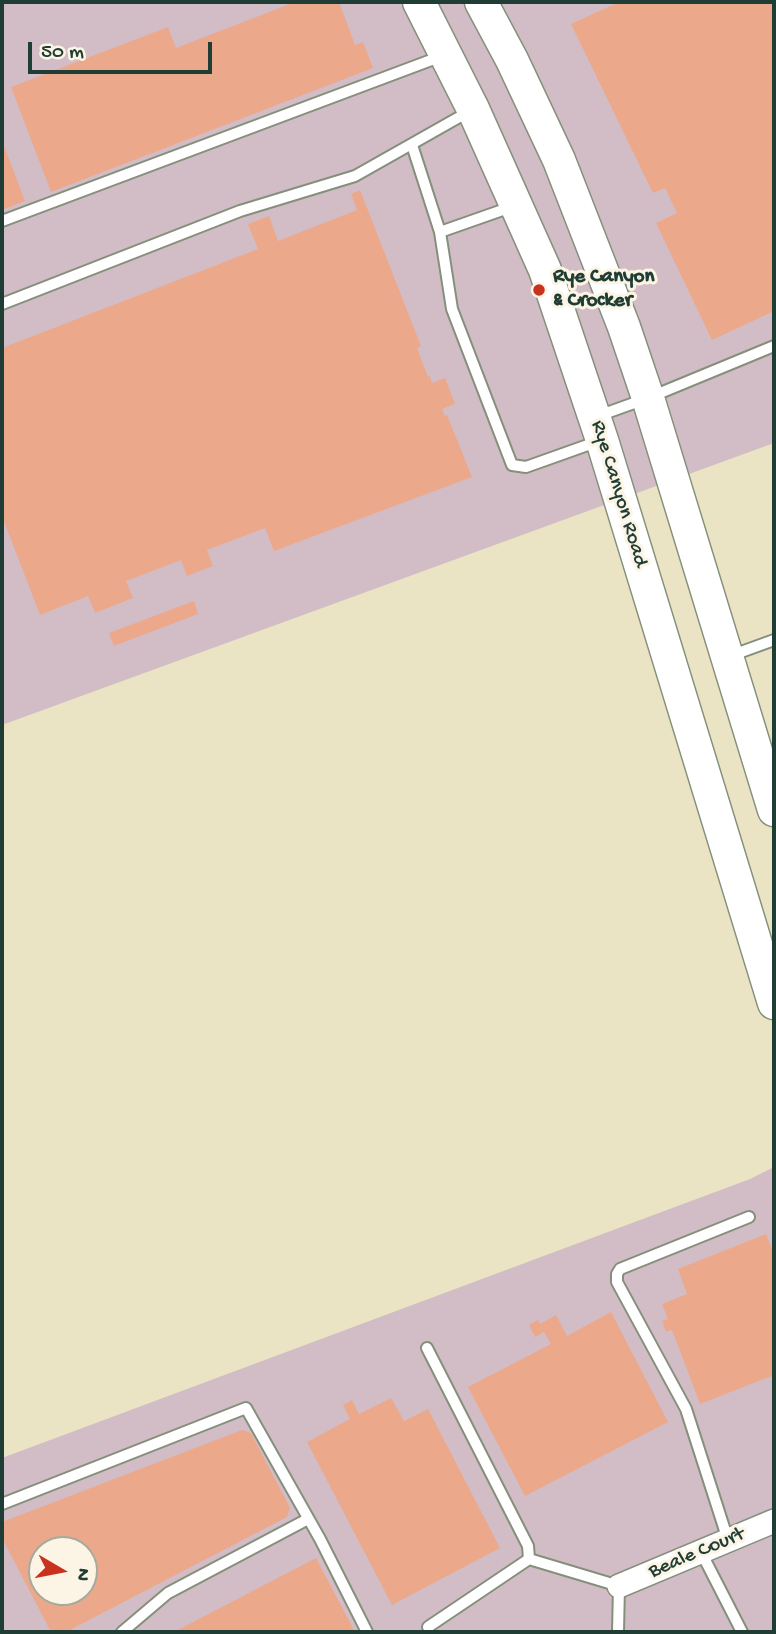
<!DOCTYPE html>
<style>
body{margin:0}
#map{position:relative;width:776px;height:1634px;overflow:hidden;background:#ebe4c4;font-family:"Gochi Hand",sans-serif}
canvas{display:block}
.frame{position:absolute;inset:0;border:4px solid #1f3d34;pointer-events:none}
.north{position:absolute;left:28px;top:1536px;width:70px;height:70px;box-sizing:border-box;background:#fcf5e5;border:2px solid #a4ab9e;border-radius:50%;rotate:100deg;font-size:19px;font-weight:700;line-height:28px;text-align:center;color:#1f3d34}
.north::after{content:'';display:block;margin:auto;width:24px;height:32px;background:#c8321e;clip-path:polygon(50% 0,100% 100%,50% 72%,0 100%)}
.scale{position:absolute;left:28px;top:42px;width:184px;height:32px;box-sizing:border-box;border:4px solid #1f3d34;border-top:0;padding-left:9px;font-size:21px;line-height:24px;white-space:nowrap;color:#1f3d34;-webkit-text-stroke:5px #fcf5e5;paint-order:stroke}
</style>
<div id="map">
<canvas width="776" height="1634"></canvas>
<div class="frame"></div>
<div class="north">N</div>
<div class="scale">50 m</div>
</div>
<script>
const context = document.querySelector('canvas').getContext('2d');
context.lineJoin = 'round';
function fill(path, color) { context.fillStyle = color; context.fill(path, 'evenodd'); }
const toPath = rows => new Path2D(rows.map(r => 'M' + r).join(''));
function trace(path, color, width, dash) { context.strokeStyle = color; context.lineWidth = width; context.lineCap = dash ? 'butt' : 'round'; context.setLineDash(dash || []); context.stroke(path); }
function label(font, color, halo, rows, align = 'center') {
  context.font = font + ' "Gochi Hand",sans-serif'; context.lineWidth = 6; context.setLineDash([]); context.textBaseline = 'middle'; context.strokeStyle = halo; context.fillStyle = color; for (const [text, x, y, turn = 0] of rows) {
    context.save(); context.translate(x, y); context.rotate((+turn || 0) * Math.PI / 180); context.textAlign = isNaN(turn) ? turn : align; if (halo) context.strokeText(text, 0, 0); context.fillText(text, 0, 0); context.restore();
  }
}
fill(toPath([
 [2,2,774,2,774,443,2,725],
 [774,1167,774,1632,2,1632,2,1458,750,1179],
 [42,1550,84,1550,84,1592,42,1592]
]), '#d2bdc6');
fill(toPath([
 [295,2,339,2,355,45,363,42,373,68,51,192,11,87,168,27,176,48],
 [619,2,774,2,774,311,712,340,656,223,677,213,665,188,653,193,571,24],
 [2,141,25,201,2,210],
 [360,190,421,346,417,348,428,377,430,376,432,383,445,378,455,404,442,409,445,416,447,415,472,477,274,551,265,528,207,550,213,566,187,576,181,560,126,581,133,598,95,613,88,596,40,615,2,516,2,348,258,249,248,224,269,216,278,241,357,210,351,194],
 [194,601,198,614,114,646,109,633],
 [766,1234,774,1255,774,1375,700,1404,672,1330,666,1332,662,1321,668,1319,662,1304,687,1294,678,1269],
 [611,1312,668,1422,525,1496,468,1387,551,1344,544,1332,535,1337,529,1325,538,1320,540,1324,556,1315,567,1336],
 [391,1398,404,1421,428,1409,500,1548,392,1605,307,1442,350,1419,343,1405,352,1400,359,1414],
 [242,1430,251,1433,290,1508,287,1517,66,1632,51,1632,2,1538,2,1522],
 [42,1550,84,1550,84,1592,42,1592],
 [316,1558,355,1632,174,1632]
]), '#eca88b');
const lane = toPath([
 [412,145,440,232,452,309,512,465,526,467,599,441],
 [2,221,442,56],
 [440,232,514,206],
 [2,304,240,211,355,176,470,111],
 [598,416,648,398,774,346],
 [730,656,774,640],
 [427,1348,528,1546,529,1559],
 [2,1504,246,1408,320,1539,367,1632],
 [728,1540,686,1409,617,1282,617,1274,620,1269,749,1217],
 [701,1552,742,1632],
 [428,1627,529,1559,619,1586,618,1632],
 [122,1632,168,1593,308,1519]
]);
const street = toPath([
 [619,1586,774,1521]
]);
const secondary = toPath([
 [419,2,473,109,545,270,602,440,774,1003],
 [481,2,512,60,559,160,624,327,648,398,774,810]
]);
trace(lane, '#85907c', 14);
trace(street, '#85907c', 26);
trace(secondary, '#85907c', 35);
trace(lane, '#fff', 10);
trace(street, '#fff', 23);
trace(secondary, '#fff', 32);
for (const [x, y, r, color] of [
 [539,290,7,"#c8321e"]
]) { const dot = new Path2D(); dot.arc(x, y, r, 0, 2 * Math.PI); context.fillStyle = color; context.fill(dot); trace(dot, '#fcf5e5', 2.5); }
label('bold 21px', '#1f3d34', '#fcf5e5', [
 ["Rye Canyon",553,278],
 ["& Crocker",553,302]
], 'left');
label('21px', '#1f3d34', '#fcf5e5', [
 ["Rye Canyon Road",618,494,73],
 ["Beale Court",697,1554,-23]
]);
</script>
